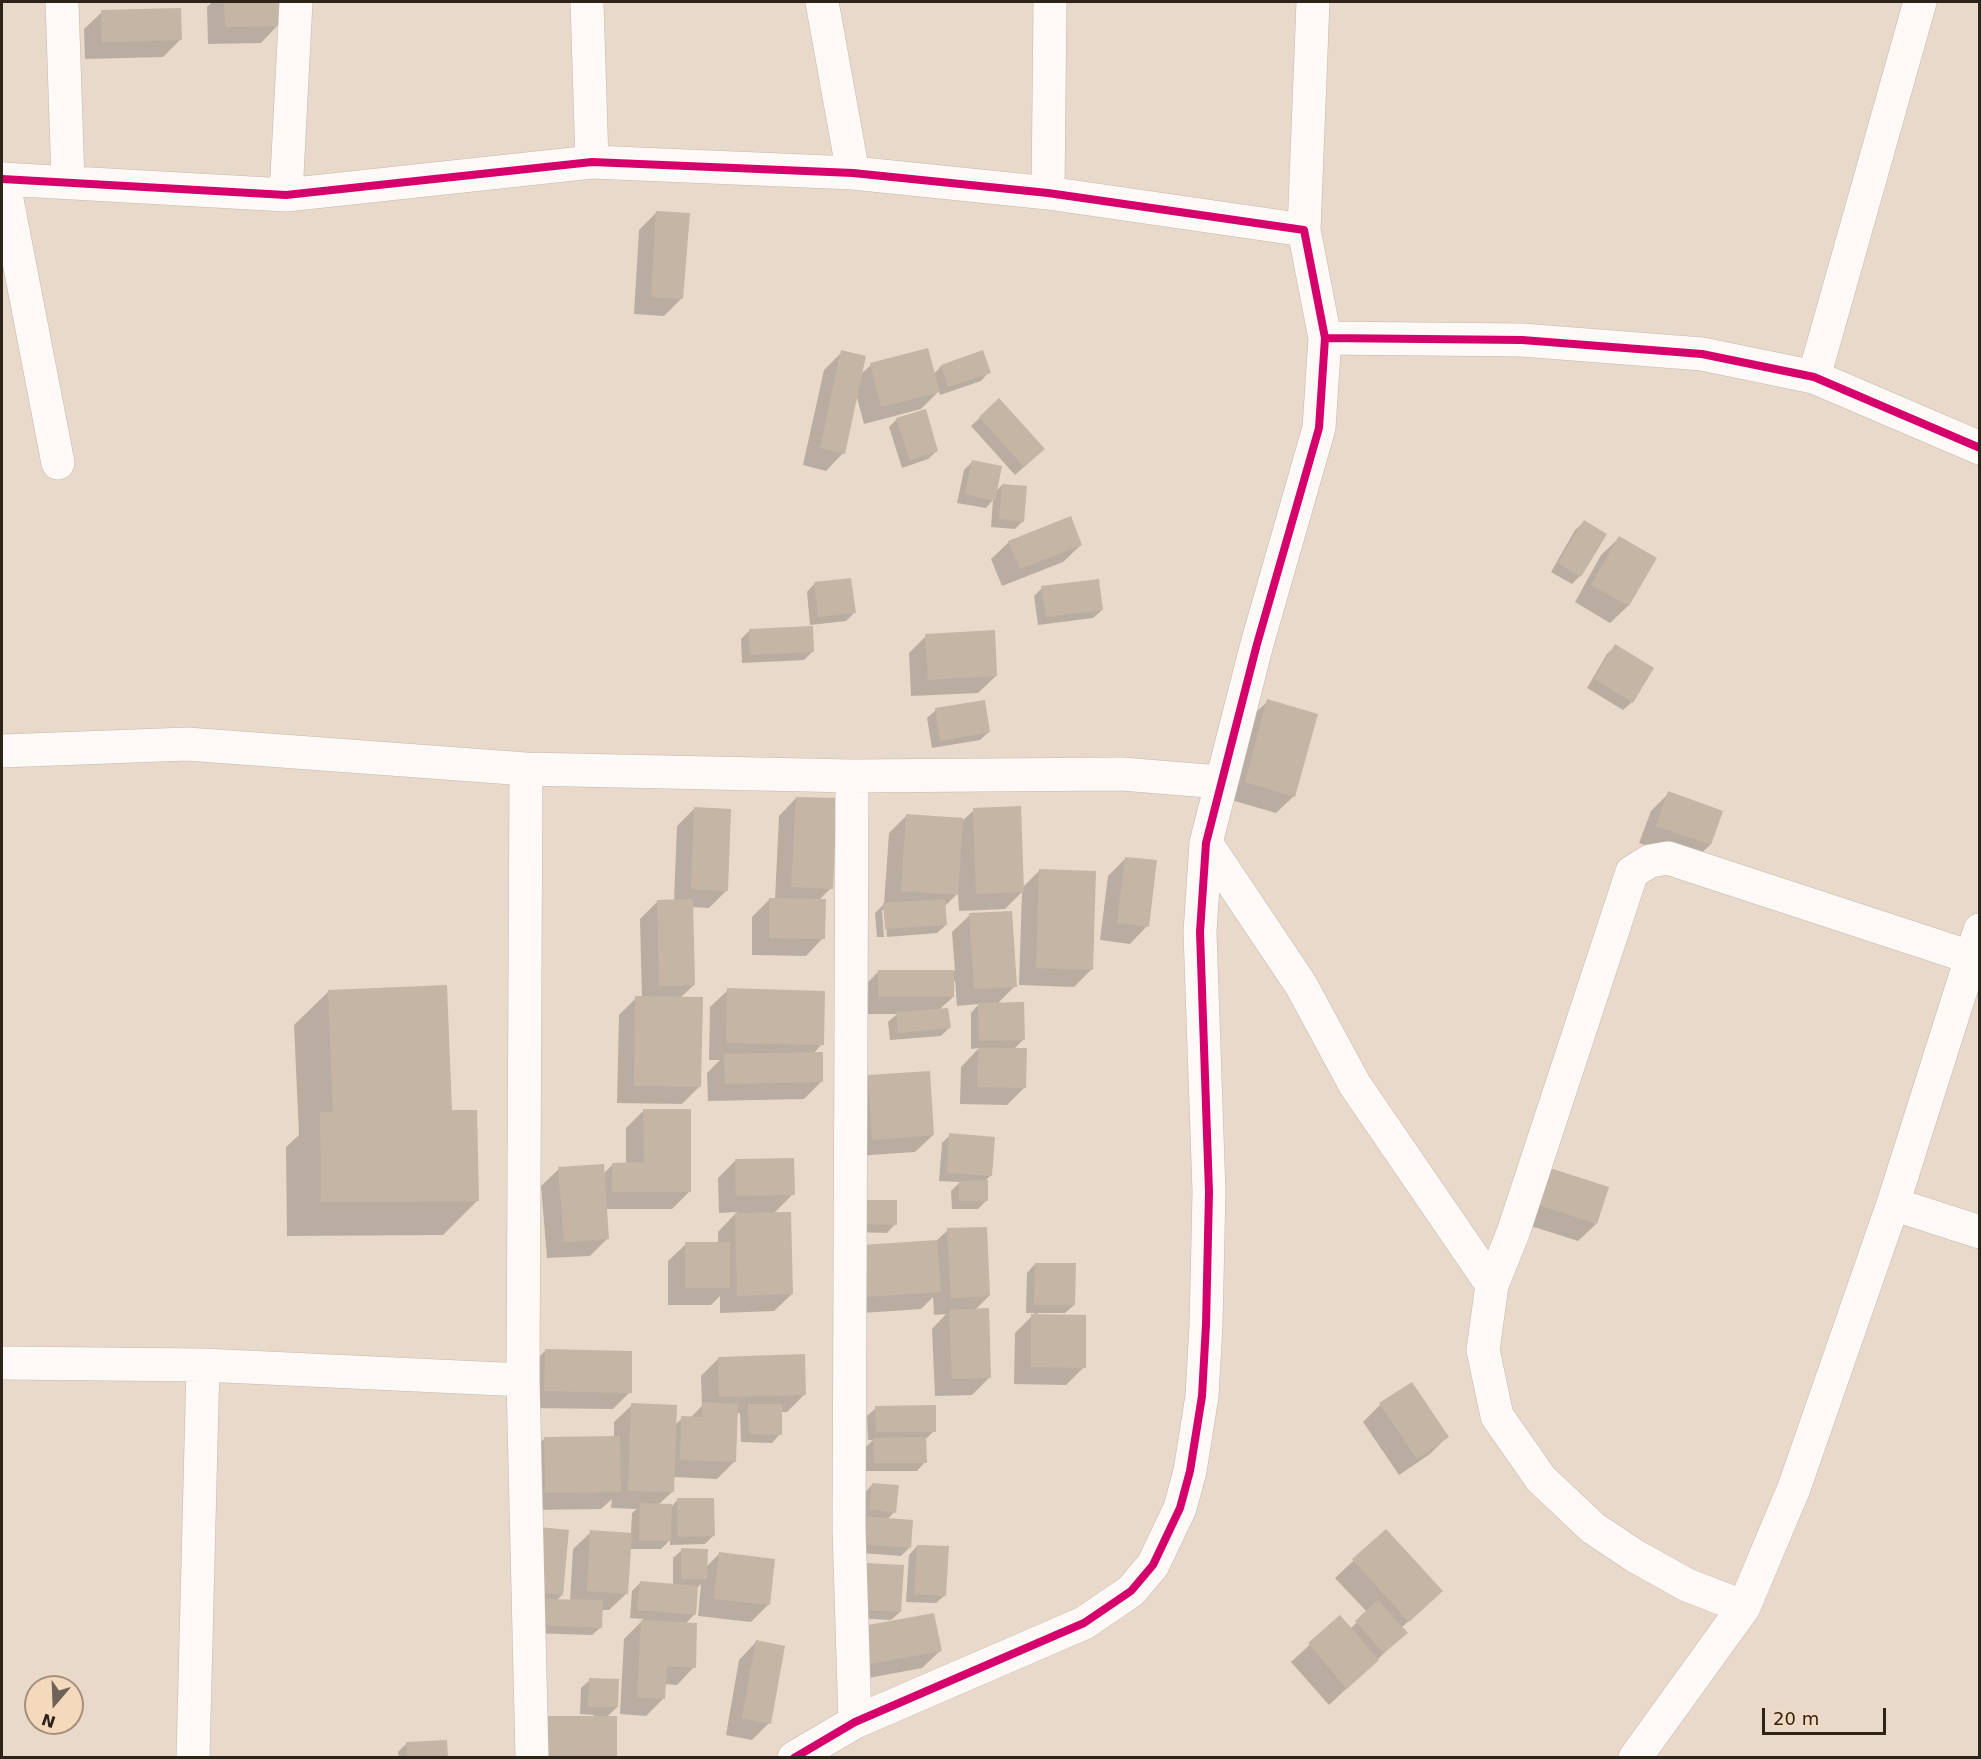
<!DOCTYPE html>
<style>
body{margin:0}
#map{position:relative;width:1981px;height:1759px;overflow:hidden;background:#e8d9ca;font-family:"DejaVu Sans",sans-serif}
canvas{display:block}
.frame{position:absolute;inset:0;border:3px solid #2d2319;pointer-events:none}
.north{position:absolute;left:24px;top:1675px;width:60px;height:60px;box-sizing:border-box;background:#f5d9bd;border:2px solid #a5907b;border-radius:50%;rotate:199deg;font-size:16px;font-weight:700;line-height:24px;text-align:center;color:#2d2319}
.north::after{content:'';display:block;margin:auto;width:21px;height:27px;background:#6e6357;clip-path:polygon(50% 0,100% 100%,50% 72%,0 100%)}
.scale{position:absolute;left:1762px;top:1708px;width:124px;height:27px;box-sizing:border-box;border:3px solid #2d2319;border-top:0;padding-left:8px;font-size:18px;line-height:21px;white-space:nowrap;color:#2d2319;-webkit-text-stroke:4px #f5d9bd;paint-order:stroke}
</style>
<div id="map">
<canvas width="1981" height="1759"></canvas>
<div class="frame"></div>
<div class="north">N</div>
<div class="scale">20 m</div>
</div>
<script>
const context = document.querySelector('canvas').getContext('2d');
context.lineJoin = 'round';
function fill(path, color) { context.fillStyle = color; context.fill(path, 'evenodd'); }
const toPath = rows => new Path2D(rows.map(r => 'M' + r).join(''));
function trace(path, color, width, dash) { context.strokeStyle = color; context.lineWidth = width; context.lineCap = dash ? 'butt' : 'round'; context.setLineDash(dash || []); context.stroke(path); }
fill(toPath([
 [212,2,278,2,278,25,261,43,208,44,207,7],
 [102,12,181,39,163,57,85,59,84,29],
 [657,212,682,298,664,316,634,314,639,230],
 [842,352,860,375,871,365,934,374,941,366,982,352,989,372,981,381,940,395,939,391,921,409,864,424,856,394,843,453,826,471,803,465,824,370],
 [999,400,1035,457,1015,475,971,426],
 [897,419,937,451,928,459,902,468,889,427],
 [972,462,995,492,1002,485,1023,521,1015,529,991,527,993,500,986,508,957,503,964,470],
 [1584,522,1580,576,1572,584,1551,572,1575,530],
 [1619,538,1655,558,1628,606,1610,623,1575,602,1601,555],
 [1009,542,1081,545,1063,562,1002,586,991,559],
 [815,583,854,613,846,621,810,625,807,592],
 [1042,588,1102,610,1093,618,1038,625,1034,596],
 [749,631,813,651,804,660,742,663,741,639],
 [926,636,996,676,978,693,911,696,909,653],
 [1616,646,1632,702,1623,710,1587,688,1607,654],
 [1268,701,1294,796,1276,813,1228,799,1250,718],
 [936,710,989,732,980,740,932,748,927,718],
 [1669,793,1721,812,1710,845,1692,862,1639,843,1651,811],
 [796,798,831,888,819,900,823,938,806,956,752,955,752,917,770,899,775,899,779,816],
 [695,808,727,890,709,908,691,907,694,985,680,998,700,1086,682,1104,617,1103,619,1015,636,998,642,998,640,919,658,901,674,901,677,826],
 [974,810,1022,888,1040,870,1092,969,1074,987,1019,985,1022,892,1005,909,959,911,958,893,944,907,946,925,937,933,887,937,885,910,882,910,884,937,877,937,875,913,884,904,889,833,906,816,961,822],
 [1126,858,1147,926,1130,944,1100,940,1108,876],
 [970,915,1015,986,997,1004,1024,1039,1013,1050,1024,1088,1007,1105,960,1104,961,1067,979,1048,971,1049,971,1013,979,1004,957,1006,955,981,953,981,953,997,939,1010,949,1028,941,1036,890,1040,888,1022,897,1014,861,1014,861,989,879,971,955,971,952,932],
 [728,990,822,1044,813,1054,822,1081,804,1099,708,1101,707,1073,720,1060,709,1060,710,1007],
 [329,991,451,1112,477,1201,443,1235,287,1236,286,1147,299,1135,294,1025],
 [869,1076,933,1135,915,1152,855,1156,851,1094],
 [644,1110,690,1191,672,1209,606,1209,608,1238,590,1256,547,1258,541,1186,559,1169,604,1173,613,1164,626,1164,626,1128],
 [950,1135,991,1175,986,1180,986,1201,978,1209,952,1209,951,1191,960,1182,939,1181,942,1143],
 [736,1160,793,1194,774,1213,792,1294,774,1311,720,1313,720,1296,711,1305,668,1305,668,1261,686,1244,718,1244,718,1232,737,1212,719,1213,718,1178],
 [1520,1184,1596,1224,1578,1241,1509,1219],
 [854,1210,895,1224,887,1233,854,1232],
 [948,1230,989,1296,975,1310,990,1377,972,1395,935,1396,932,1329,946,1314,934,1315,933,1297,921,1309,848,1314,862,1246,936,1241],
 [1035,1264,1074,1305,1065,1313,1037,1313,1084,1367,1066,1385,1014,1384,1015,1333,1035,1313,1026,1313,1027,1273],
 [546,1350,630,1392,613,1409,528,1408,528,1368],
 [719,1358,805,1394,787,1412,780,1412,780,1434,772,1443,741,1442,740,1413,736,1413,735,1461,717,1479,673,1477,672,1492,658,1505,672,1506,678,1499,713,1536,705,1544,670,1545,670,1540,661,1549,630,1549,627,1593,609,1610,601,1610,601,1627,592,1635,531,1633,532,1611,568,1531,562,1595,556,1601,570,1601,573,1549,591,1532,631,1534,632,1513,637,1509,611,1508,612,1499,601,1509,528,1510,527,1456,545,1438,614,1438,614,1422,632,1405,675,1425,682,1418,690,1418,702,1406,701,1376],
 [1380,1405,1447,1437,1430,1454,1399,1475,1363,1422],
 [876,1408,934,1431,926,1439,925,1462,917,1471,866,1471,865,1448,873,1440,868,1440,867,1416],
 [873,1484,894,1512,887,1520,910,1547,901,1556,850,1552,864,1493],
 [1385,1531,1423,1608,1401,1628,1397,1641,1329,1705,1291,1662,1340,1617,1350,1629,1367,1612,1335,1578],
 [917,1546,945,1595,936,1603,906,1602,909,1555],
 [682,1550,706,1567,719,1554,769,1604,751,1622,698,1616,701,1584,697,1588,694,1615,685,1624,694,1667,677,1685,665,1684,664,1698,646,1716,620,1714,624,1639,644,1619,630,1618,632,1591,641,1582,673,1585,673,1558],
 [858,1573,900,1612,891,1620,855,1618],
 [756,1642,769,1723,752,1740,726,1735,739,1660],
 [840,1646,940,1651,922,1668,847,1682],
 [590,1680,617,1707,606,1718,616,1757,530,1758,594,1718,594,1715,580,1714,581,1688],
 [407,1743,446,1758,399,1758,398,1752]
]), '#0003');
fill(toPath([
 [224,2,279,2,280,26,225,27],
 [181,8,182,40,102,42,101,10],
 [656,211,690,213,683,299,651,297],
 [928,348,940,392,881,407,870,363],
 [841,350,866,356,845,454,820,448],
 [983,350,991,373,948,387,941,365],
 [999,398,1045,449,1024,467,979,417],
 [926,409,938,451,910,460,896,418],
 [972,460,1002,466,995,501,965,494],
 [1002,484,1027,486,1024,522,999,519],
 [1071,516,1082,545,1020,569,1008,541],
 [1584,520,1607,534,1581,577,1558,563],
 [1619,536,1657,558,1629,606,1591,585],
 [851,578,856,613,818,617,814,582],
 [1099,579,1103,610,1046,617,1041,586],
 [813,626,814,652,750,655,749,629],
 [995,630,997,676,928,680,925,634],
 [1615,644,1654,668,1633,703,1594,679],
 [1267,699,1318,714,1295,797,1245,782],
 [985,700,990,732,940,741,935,708],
 [1668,791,1723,811,1711,845,1656,826],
 [796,797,837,798,833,889,791,887],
 [1021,806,1024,892,976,894,973,808],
 [694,807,731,809,728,891,691,889],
 [906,814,963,818,958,895,901,891],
 [1125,857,1157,860,1149,927,1117,923],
 [1039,869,1096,871,1093,970,1036,968],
 [769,898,826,899,825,939,769,938],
 [693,899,695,985,659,986,657,900],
 [945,899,947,925,885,929,883,903],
 [1012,911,1017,987,974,989,969,913],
 [878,970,954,970,954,997,878,997],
 [447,985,452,1110,477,1110,479,1201,321,1202,320,1112,333,1112,328,990],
 [727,988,825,991,824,1045,726,1043],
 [635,996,703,997,701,1087,634,1086],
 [1024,1002,1025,1040,979,1041,978,1003],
 [948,1008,951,1028,898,1033,896,1012],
 [978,1048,1027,1048,1026,1088,977,1087],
 [823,1052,823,1082,725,1084,724,1054],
 [930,1071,934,1135,872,1140,868,1075],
 [643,1109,691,1109,691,1192,612,1192,612,1163,644,1162],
 [949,1133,995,1137,992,1176,947,1173],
 [794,1158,795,1195,736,1196,735,1159],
 [604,1164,609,1239,564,1242,558,1167],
 [1537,1164,1609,1187,1597,1224,1526,1201],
 [988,1180,988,1201,959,1201,959,1181],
 [862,1200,897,1200,897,1225,862,1224],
 [791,1212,793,1294,737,1296,735,1213],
 [987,1227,990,1296,951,1298,947,1228],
 [937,1240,941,1292,865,1297,862,1245],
 [685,1242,730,1242,730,1288,685,1288],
 [1035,1263,1076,1263,1075,1305,1034,1305],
 [989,1308,991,1378,952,1379,949,1310],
 [1031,1314,1086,1315,1086,1368,1031,1367],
 [545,1349,632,1351,632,1393,544,1391],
 [805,1354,806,1395,719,1397,718,1357],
 [1412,1382,1449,1437,1417,1459,1379,1403],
 [703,1402,738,1404,736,1462,680,1460,681,1416,702,1417],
 [631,1403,677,1405,674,1492,628,1491],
 [748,1404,782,1404,782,1435,749,1434],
 [936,1405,936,1432,876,1432,875,1406],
 [620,1436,621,1492,545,1493,544,1437],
 [926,1437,927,1463,874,1463,873,1438],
 [872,1483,899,1485,896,1513,869,1509],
 [677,1498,714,1498,715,1536,678,1537],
 [640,1503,672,1504,671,1541,639,1541],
 [860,1516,913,1520,911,1548,858,1544],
 [539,1527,569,1530,563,1595,533,1592],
 [1386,1529,1443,1591,1409,1622,1352,1559],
 [590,1530,632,1533,628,1594,587,1591],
 [917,1545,949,1546,946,1596,914,1594],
 [681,1548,708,1549,707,1579,681,1579],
 [719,1552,775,1559,770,1605,714,1599],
 [865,1563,904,1565,901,1612,862,1610],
 [640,1581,698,1586,696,1615,637,1610],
 [540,1599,603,1600,602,1628,539,1625],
 [1378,1600,1408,1633,1384,1653,1355,1621],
 [934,1613,942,1651,864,1665,857,1627],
 [1340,1615,1379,1660,1347,1689,1308,1643],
 [641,1620,697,1623,696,1668,667,1666,665,1699,637,1697],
 [756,1640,785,1646,771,1724,742,1718],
 [589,1678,619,1679,618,1707,588,1707],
 [547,1716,617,1716,617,1757,547,1758],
 [447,1740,448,1758,407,1758,406,1742]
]), '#c4b5a5');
const minor = toPath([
 [62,2,68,181],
 [587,2,592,162],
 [822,2,853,173],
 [2,179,286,195,592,162,853,173,1048,193,1304,230,1325,338,1522,340,1702,354,1814,377,1980,448],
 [3,179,58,463],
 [1048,193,1050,2],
 [286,195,296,2],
 [1304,230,1313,2],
 [1814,377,1920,2],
 [2,751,187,744,526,769,852,776,1122,774,1220,782],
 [852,776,849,1528,855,1722],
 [1206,843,1301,985,1355,1085,1492,1285],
 [1893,1204,1980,1232],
 [2,1363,203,1365,523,1380,526,769],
 [523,1380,532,1758],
 [1744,1607,1687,1585,1635,1556,1593,1528,1541,1479,1497,1416,1483,1350,1492,1285,1513,1233,1632,872,1650,861,1668,858,1970,957],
 [193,1758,203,1365],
 [794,1758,855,1722,1084,1623,1131,1591,1153,1565,1180,1508,1190,1471,1202,1396,1206,1325,1209,1192,1200,932,1206,843,1257,644,1319,428,1325,338],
 [1635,1758,1744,1607,1794,1488,1893,1204,1980,930]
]);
trace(minor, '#c4b8ac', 34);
trace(minor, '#fcf9f7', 33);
trace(toPath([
 [2,179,286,195,592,162,853,173,1048,193,1304,230,1325,338,1522,340,1702,354,1814,377,1980,448],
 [794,1758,855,1722,1084,1623,1131,1591,1153,1565,1180,1508,1190,1471,1202,1396,1206,1325,1209,1192,1200,932,1206,843,1257,644,1319,428,1325,338]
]), '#d6006c', 8);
</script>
